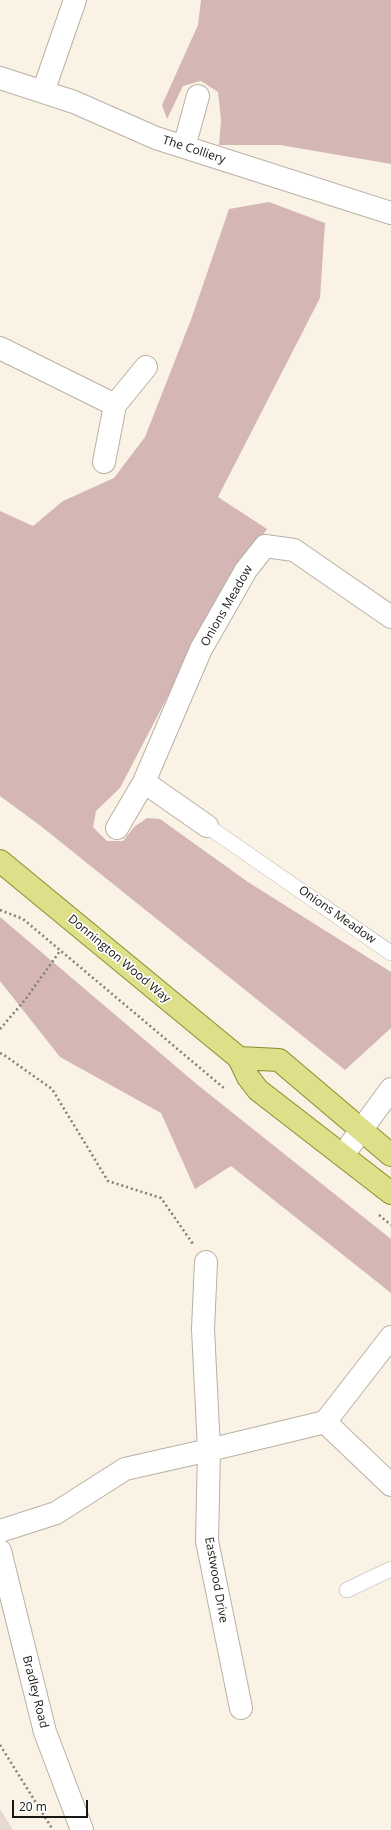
<!DOCTYPE html>
<style>
body{margin:0}
#map{position:relative;width:391px;height:1830px;overflow:hidden;background:#f9f2e5;font-family:"Open Sans",sans-serif}
canvas{display:block}
.scale{position:absolute;left:12px;top:1800px;width:76px;height:18px;box-sizing:border-box;border:2px solid #191713;border-top:0;padding-left:5px;font-size:12px;line-height:14px;white-space:nowrap;color:#191713;-webkit-text-stroke:3px #fff;paint-order:stroke}
</style>
<div id="map">
<canvas width="391" height="1830"></canvas>
<div class="scale">20 m</div>
</div>
<script>
const context = document.querySelector('canvas').getContext('2d');
context.lineJoin = 'round';
function fill(path, color) { context.fillStyle = color; context.fill(path, 'evenodd'); }
const toPath = rows => new Path2D(rows.map(r => 'M' + r).join(''));
function trace(path, color, width, dash) { context.strokeStyle = color; context.lineWidth = width; context.lineCap = dash ? 'butt' : 'round'; context.setLineDash(dash || []); context.stroke(path); }
function label(font, color, halo, rows, align = 'center') {
  context.font = font + ' "Open Sans",sans-serif'; context.lineWidth = 3.5; context.setLineDash([]); context.textBaseline = 'middle'; context.strokeStyle = halo; context.fillStyle = color; for (const [text, x, y, turn = 0] of rows) {
    context.save(); context.translate(x, y); context.rotate((+turn || 0) * Math.PI / 180); context.textAlign = isNaN(turn) ? turn : align; if (halo) context.strokeText(text, 0, 0); context.fillText(text, 0, 0); context.restore();
  }
}
fill(toPath([
 [201,0,391,0,391,164,280,145,219,145,221,120,218,92,201,81,183,86,167,119,162,105,198,25],
 [269,202,325,223,320,298,218,497,267,529,220,596,120,788,96,811,93,827,107,841,123,841,134,827,147,818,160,819,248,882,391,972,391,1028,345,1070,42,827,0,796,0,511,33,526,63,501,114,478,145,437,192,317,229,209],
 [0,917,199,1086,391,1239,391,1293,231,1166,195,1189,161,1113,60,1057,0,981]
]), '#d4b7b5');
fill(toPath([
 [0,1809,13,1830,0,1830]
]), '#e5d8d0');
const service = toPath([
 [207,826,391,953],
 [347,1590,391,1569]
]);
const minor = toPath([
 [0,78,74,102,156,138,391,213],
 [43,92,75,0],
 [184,147,198,96],
 [0,348,115,405],
 [104,462,115,405,146,367],
 [144,782,207,826],
 [117,828,144,782,201,649,246,570,265,546,294,550,391,617],
 [343,1155,391,1089],
 [206,1262,203,1329,209,1450,325,1422],
 [391,1337,325,1422,391,1485],
 [0,1531,56,1513,125,1469,209,1450,207,1541,241,1708],
 [0,1551,45,1732,82,1830]
]);
const primary = toPath([
 [0,861,239,1058,248,1077,258,1090,391,1193],
 [239,1058,279,1060,391,1155]
]);
trace(service, '#b8b1a5', 16);
trace(minor, '#b8b1a5', 24);
trace(primary, '#898d2c', 24);
trace(toPath([
 [0,910,23,919,225,1089],
 [0,1029,25,1000,60,951],
 [0,1053,4,1055,52,1089,108,1181,161,1198,193,1244],
 [379,1215,391,1225],
 [0,1745,53,1830]
]), '#827e76', 2.5, [2, 3]);
trace(service, '#fff', 15);
trace(minor, '#fff', 22);
trace(primary, '#dde088', 22);
label('12px', '#191713', '#fff', [
 ["The Colliery",194,150,18],
 ["Onions Meadow",227,606,-60],
 ["Onions Meadow",337,915,35],
 ["Donnington Wood Way",119,959,40],
 ["Eastwood Drive",216,1580,80],
 ["Bradley Road",35,1692,76]
]);
</script>
